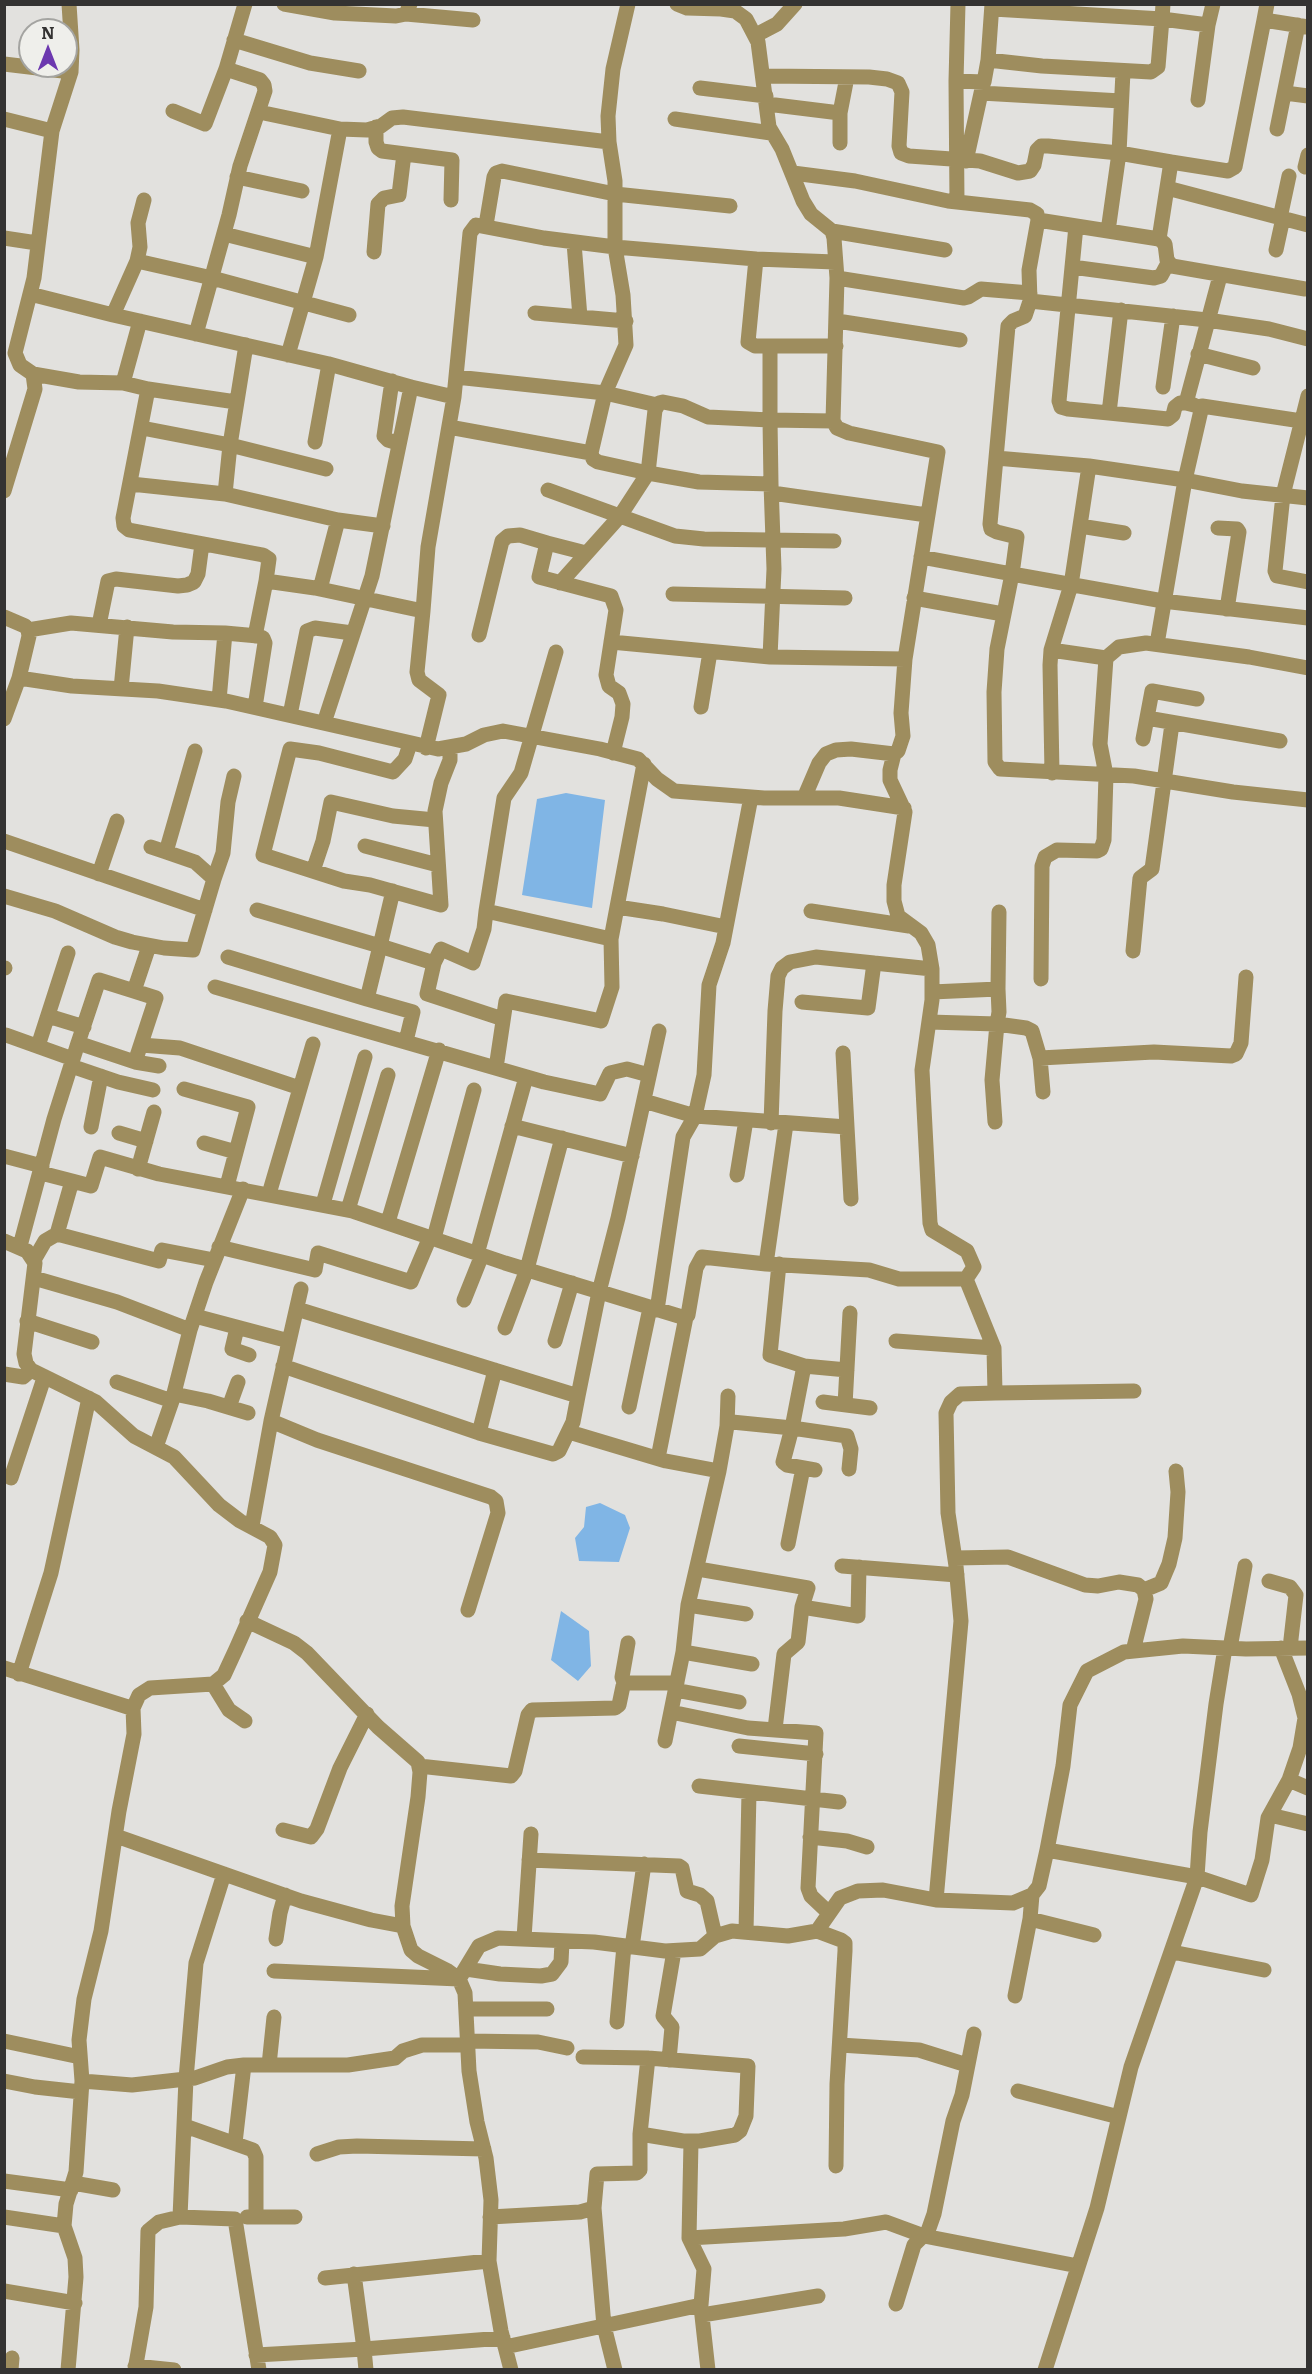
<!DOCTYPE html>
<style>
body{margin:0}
#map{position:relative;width:1312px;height:2374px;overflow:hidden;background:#e2e1de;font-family:Literata,serif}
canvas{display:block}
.frame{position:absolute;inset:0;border:6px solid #343332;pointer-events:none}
.north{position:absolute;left:18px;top:18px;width:60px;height:60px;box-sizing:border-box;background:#efefeb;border:2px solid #a4a4a1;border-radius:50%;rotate:0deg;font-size:16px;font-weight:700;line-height:24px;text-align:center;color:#343332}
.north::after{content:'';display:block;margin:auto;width:21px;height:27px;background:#6c38af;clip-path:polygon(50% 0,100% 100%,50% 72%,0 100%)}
</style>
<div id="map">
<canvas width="1312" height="2374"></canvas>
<div class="frame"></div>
<div class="north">N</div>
</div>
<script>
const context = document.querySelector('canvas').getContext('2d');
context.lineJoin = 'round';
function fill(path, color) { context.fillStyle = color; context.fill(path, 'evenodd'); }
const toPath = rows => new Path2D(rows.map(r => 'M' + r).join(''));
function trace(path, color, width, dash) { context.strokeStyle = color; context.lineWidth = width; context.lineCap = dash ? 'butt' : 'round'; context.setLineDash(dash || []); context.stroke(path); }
fill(toPath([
 [566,793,605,800,592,908,522,895,537,799],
 [600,1503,625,1515,630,1528,619,1562,579,1561,575,1538,584,1527,586,1507],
 [561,1611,589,1631,591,1666,578,1681,551,1660]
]), '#80b5e5');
trace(toPath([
 [284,4,335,13,396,16,406,14,410,4],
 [628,4,613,69,608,116,609,142,615,181,615,247,623,295,626,345,605,393,591,453,593,459,598,462,648,473,655,410,659,403,663,402,683,406,708,417,770,420,770,346],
 [1267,4,1264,20,1308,27],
 [993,9,1162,19,1163,4],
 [406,14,473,20],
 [756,35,777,24,795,4],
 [234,40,310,63,359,71],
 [988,60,1042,66,1151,72,1158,67,1162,19,1208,25],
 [4,64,71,72],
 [763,76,869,77,887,79,898,83,902,92,899,146,901,153,909,156,980,161,1018,173,1030,171,1034,165,1037,150,1041,146,1048,146,1119,153,1171,162,1159,239,1038,220],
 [956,81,958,4],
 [700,88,766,96],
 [981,93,1121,101],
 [1285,93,1308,96],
 [1198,100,1208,25,1213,4],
 [767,104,840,113],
 [173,111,205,124,226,69,245,4],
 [259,112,340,129,367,130,381,126,392,118,403,117,609,142],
 [4,119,52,131],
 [675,119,771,133],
 [376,127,376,142,378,148,382,151,452,160,451,200],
 [1277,129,1298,25],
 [840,143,840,113,847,77],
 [966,161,983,84],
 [1171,162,1228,171,1235,167,1264,20],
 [1305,167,1308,155],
 [793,173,855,181,948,201,1030,210,1037,214,1038,220,1029,270,1030,301,1207,320,1269,329,1308,339],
 [237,177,302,191],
 [1167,188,1308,225],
 [957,202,956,81,984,82,988,60,992,4],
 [1280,218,1289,176],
 [486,225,494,177,496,173,502,171,615,194,730,206],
 [1076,226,1059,401,1061,407,1068,409,1109,413],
 [832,231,945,250],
 [1108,231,1119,153,1123,72],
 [224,234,316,257,340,129],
 [4,238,37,243],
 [1159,239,1165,244,1167,260,1172,266,1305,289],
 [574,243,580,317],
 [1276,250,1283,218],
 [374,252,378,204,384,198,399,195,404,154],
 [756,259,748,342,755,346,836,346],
 [137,261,212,278,349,315],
 [1072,267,1154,278,1161,276,1168,263],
 [837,278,964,298,968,297,981,289,1030,293],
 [30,294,113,315,329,364,411,387,372,576,324,723],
 [1030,301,1025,316,1013,321,1008,326,990,524,991,529,997,532,1017,537,1012,574,1163,601,1308,618],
 [1121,310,1109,413,1168,419,1173,415,1175,407,1180,403,1186,403],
 [535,313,626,321],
 [113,315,137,261,140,247,138,223,144,200],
 [837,321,960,340],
 [196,334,229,215,240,166,265,91,264,85,260,80,226,69],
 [1198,354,1253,368],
 [288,355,316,257],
 [33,374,79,382,123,383,148,389,123,518,124,526,129,530,263,555,269,559,266,581,315,588,423,611,417,672,419,680,439,695,426,748],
 [456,377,605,393,657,405],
 [392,381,384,436,388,440,398,443],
 [123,383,140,321],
 [411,387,454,397,470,233,476,225,544,238,615,247,756,259,835,262],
 [1163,387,1173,316],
 [148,389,236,402],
 [1308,396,1283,495,1275,571,1277,576,1308,582],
 [1194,405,1186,403,1220,276],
 [449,427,591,453],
 [142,428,230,445,326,469],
 [315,442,329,364],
 [996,458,1089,466],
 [131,484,225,494,338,520,320,589],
 [771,484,774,569,770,657,905,659],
 [548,490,675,536,704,539,834,541],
 [4,491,35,389,33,374,20,365,15,353,34,278,52,131,71,72,72,50,69,4],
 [772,493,927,515],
 [225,494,230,445,246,345],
 [338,520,383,526],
 [1080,526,1124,533],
 [1218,528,1237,529,1239,532,1227,609],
 [547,543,586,553],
 [921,557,1012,574,997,649,994,692,995,762,1000,769,1134,776,1233,792,1308,800],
 [560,583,620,516,648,473,699,482,771,484,770,420,833,421],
 [673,594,845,598],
 [914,598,1003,614],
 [423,611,428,547,454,397],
 [4,617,25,626,28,630,29,636,19,678,4,719],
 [99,625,108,581,116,579,178,586,187,585,194,582,198,574,202,544],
 [28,630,71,623,173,632,225,633,219,700],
 [225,633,258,636,263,638,265,643,255,707],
 [479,635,502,541,508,536,520,535,547,543,539,577,611,596,616,610,606,675,609,686,619,693,623,704,622,717,613,753],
 [255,636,266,581],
 [611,642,770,657],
 [1157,644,1185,480,1202,406,1308,422],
 [1051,650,1071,585,1089,466,1185,480,1242,491,1308,498],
 [556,652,521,773,504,798,486,911,611,939],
 [1106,658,1119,647,1146,643,1249,657,1308,668],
 [19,678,72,686,158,691,226,701,438,749,466,744,484,735,503,731,600,749,638,759,657,779,674,791,764,798,839,798,904,808],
 [121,689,127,627],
 [701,707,710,652],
 [290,715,307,631,315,628,352,633],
 [1147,718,1280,741],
 [1143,739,1152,691,1197,699],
 [410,744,405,759,393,772,319,753,290,749,263,855,344,881,370,885,441,905,435,811,441,783,450,760,450,747],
 [751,797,723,943,709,985,704,1075,695,1116,847,1127,851,1199],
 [804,798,819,763,826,754,836,750,851,749,894,754],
 [4,841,205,910],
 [365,846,438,865],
 [151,847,166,852],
 [313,871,323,841,331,802,393,816,435,820],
 [99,874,117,821],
 [214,879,223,853,228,802,234,776],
 [4,896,55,911,115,937,132,942,164,948,193,950,214,879,195,862,166,852,195,751],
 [617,907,663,914,726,927],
 [257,910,380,946,393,891],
 [811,911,909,926],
 [1133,951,1140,878,1152,869,1172,724],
 [228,957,367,999],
 [434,963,441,949,473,963,484,929,486,911],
 [4,968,5,968],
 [1041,979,1042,866,1045,857,1057,850,1097,851,1101,849,1104,840,1106,775,1100,744,1106,658,1051,650,1050,665,1052,773],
 [215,987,544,1082,600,1094,610,1073,627,1069,649,1075],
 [998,989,999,912],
 [932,992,998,989,999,1012,997,1024,1026,1028,1032,1031,1040,1058,1043,1092],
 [802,1002,868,1008,874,963],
 [48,1016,84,1027],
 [929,1022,997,1024,992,1080,995,1122],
 [6,1035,73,1059],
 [406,1041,413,1012,367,999,380,946,434,963,427,994,503,1019],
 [78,1043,99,980,134,991],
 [141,1045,180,1048,300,1088],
 [38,1046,68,953],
 [843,1053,847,1127],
 [1040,1058,1154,1052,1231,1056,1236,1054,1241,1043,1246,977],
 [135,1062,159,1066],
 [71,1066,118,1082,153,1090],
 [496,1068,506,1001,601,1021,612,987,611,939,644,764],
 [184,1089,248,1107,227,1186],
 [644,1101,695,1116,683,1137,657,1310],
 [771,1123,775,1011,778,976,782,968,790,962,816,957,932,969],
 [512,1126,632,1156],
 [91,1127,101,1076],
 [119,1133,146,1141],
 [204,1143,236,1152],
 [4,1156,42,1166],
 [138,1169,154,1112],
 [41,1173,72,1181],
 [737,1175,746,1120],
 [269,1194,313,1044],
 [323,1204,365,1057],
 [348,1210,388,1075],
 [388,1222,439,1050],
 [57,1234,159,1261,162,1250,214,1260],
 [434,1238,474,1090],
 [4,1241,27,1251,35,1263,24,1354,26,1363,31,1370,96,1402,134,1436,174,1457,219,1505,240,1521,270,1537,275,1545,270,1572,236,1649,224,1675,213,1684,150,1688,139,1695,134,1706,131,1708,4,1668],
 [20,1246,54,1119,78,1043,135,1062,156,998,134,991,149,946],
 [219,1247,315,1270,318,1253,411,1282,430,1237],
 [477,1254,526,1077],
 [34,1260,45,1241,57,1234,72,1181,91,1186,100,1157,159,1174,352,1211,505,1263,682,1317,688,1315,696,1268,702,1257,766,1264,869,1270,899,1279,966,1279,974,1267,967,1251,932,1230,930,1223,922,1070,932,1000,932,969,928,945,921,933,898,916,894,901,894,885,905,812,890,780,890,770,894,754,898,751,903,736,901,713,905,659,938,452,849,433,837,428,833,421,837,278,834,238,832,231,811,214,803,201,782,149,769,127,758,42,746,19,735,11,721,9,687,8,677,4],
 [766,1264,786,1124],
 [779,1264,770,1355,804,1366,847,1370],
 [34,1278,117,1302,190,1330],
 [464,1300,482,1255],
 [195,1316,289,1341],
 [27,1321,92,1342],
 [237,1328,232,1349,249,1355],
 [505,1328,527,1269,562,1138],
 [555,1341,572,1283],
 [896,1341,994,1348],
 [283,1366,479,1433,553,1454,559,1451,573,1422,578,1396,297,1309],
 [4,1374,23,1377,31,1370],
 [117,1382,172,1401],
 [995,1393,1134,1391],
 [174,1394,208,1401,248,1413],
 [578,1396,599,1292,618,1218,659,1031],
 [823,1402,870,1408],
 [845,1405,850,1313],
 [229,1407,238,1382],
 [629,1407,650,1308],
 [271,1421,317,1440,491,1497,496,1501,498,1513,468,1610],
 [727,1426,728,1396],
 [569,1432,666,1461,719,1471],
 [479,1433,495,1370],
 [156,1447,172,1401,190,1330,206,1282,243,1189],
 [658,1458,686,1317],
 [815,1470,787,1465,783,1462,792,1428,847,1436,851,1449,849,1469],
 [11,1478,44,1378],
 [252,1526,271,1421,301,1289],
 [788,1544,803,1468],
 [955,1558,1008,1557,1085,1585,1098,1586,1119,1582,1138,1585,1144,1590,1146,1599,1133,1651],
 [842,1566,957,1575],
 [1245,1566,1230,1648,1225,1648,1216,1704,1200,1832,1197,1877,1251,1895,1262,1860,1268,1818,1289,1780,1300,1748,1305,1718,1299,1694,1281,1648],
 [698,1569,808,1588,802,1607],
 [1269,1581,1290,1587,1296,1595,1290,1648],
 [1144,1590,1161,1583,1169,1564,1175,1538,1178,1492,1176,1471],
 [688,1605,746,1614],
 [247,1621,294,1643,307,1653,378,1727,418,1762,420,1772,418,1797,402,1906,403,1926,411,1950,418,1956,448,1971,459,1979,465,1993,469,2071,477,2122,486,2158,491,2200,489,2261,501,2331,511,2370],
 [683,1652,752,1664],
 [19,1674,51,1573,89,1398],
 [213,1684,229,1710,245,1721],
 [625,1685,622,1677,628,1643],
 [675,1690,739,1702],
 [671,1712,748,1728,816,1733,808,1888,811,1896,829,1913],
 [775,1729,784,1654,798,1642,802,1607,858,1616,859,1567],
 [665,1741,683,1652,688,1605,719,1471,727,1426,732,1422,792,1428,804,1366],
 [739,1746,816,1754],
 [419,1766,511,1776,515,1771,528,1715,532,1710,615,1708,619,1705,623,1686,627,1683,677,1683],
 [1289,1780,1308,1788],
 [699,1786,839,1802],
 [1270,1815,1308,1824],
 [283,1830,311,1837,317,1829,340,1768,367,1714],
 [116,1836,301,1901,371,1920,403,1926],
 [810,1837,847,1841,867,1847],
 [529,1860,679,1866,682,1868,687,1891,700,1895,707,1901,715,1936],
 [224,1874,196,1963,186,2079,180,2217,235,2219,259,2370],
 [936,1900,961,1621,956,1566,948,1513,946,1413,951,1402,960,1394,995,1393,994,1348,966,1279],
 [1030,1919,1094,1935],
 [817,1931,841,1940,845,1943,845,1951,837,2084,836,2166],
 [746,1932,749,1792],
 [524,1938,531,1834],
 [276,1939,280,1913,285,1895],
 [632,1947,644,1864],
 [1172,1952,1264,1970],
 [466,1969,500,1974,541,1976,552,1974,561,1962,562,1942],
 [274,1971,459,1979,479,1946,498,1938,594,1942,665,1951,700,1949,715,1936,732,1931,788,1936,817,1931,840,1898,858,1891,883,1890,936,1900,1013,1903,1032,1895,1039,1886,1047,1850],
 [1015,1996,1030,1919,1032,1895],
 [466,2009,547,2009],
 [617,2022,624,1946],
 [4,2041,80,2057],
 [467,2041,538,2042,567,2048],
 [840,2045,919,2050,967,2065],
 [669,2060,672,2027,663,2016,674,1951],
 [269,2065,274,2017],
 [4,2081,35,2087,81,2092],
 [82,2081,132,2085,195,2078,227,2067,244,2065,348,2065,395,2058,403,2051,422,2045,468,2045],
 [1018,2091,1119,2117],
 [185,2126,253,2150,256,2157,256,2217],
 [640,2134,683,2141,700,2141,735,2135,740,2131,746,2116,748,2066,648,2058],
 [235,2143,244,2065],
 [317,2154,339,2147,357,2146,484,2149],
 [4,2181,71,2190],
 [73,2183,113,2190],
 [594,2208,604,2326,615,2370],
 [4,2217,64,2226],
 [247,2217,295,2217],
 [490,2217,580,2212,594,2208,597,2174,637,2173,640,2170,640,2134,648,2058,583,2057],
 [689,2238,844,2229,886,2222,924,2236,1078,2266],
 [325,2278,489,2261],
 [4,2291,75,2303],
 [896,2304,914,2245,928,2231,934,2214,953,2121,962,2095,974,2034],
 [701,2307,708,2370],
 [702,2315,818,2296],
 [505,2347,701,2305,704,2269,689,2238,691,2142],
 [256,2355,364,2349,354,2274],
 [135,2366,174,2370],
 [11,2370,12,2358],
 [68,2370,76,2277,75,2258,64,2226,66,2204,76,2172,82,2081,79,2040,84,1999,101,1931,119,1811,134,1734,133,1708],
 [135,2370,146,2307,148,2231,159,2222,180,2217],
 [366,2370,364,2349,503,2338],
 [1045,2370,1097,2208,1131,2067,1197,1877,1047,1850,1063,1766,1070,1705,1087,1671,1124,1652,1183,1646,1246,1649,1308,1648]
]), '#9e8d5e', 15);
</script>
